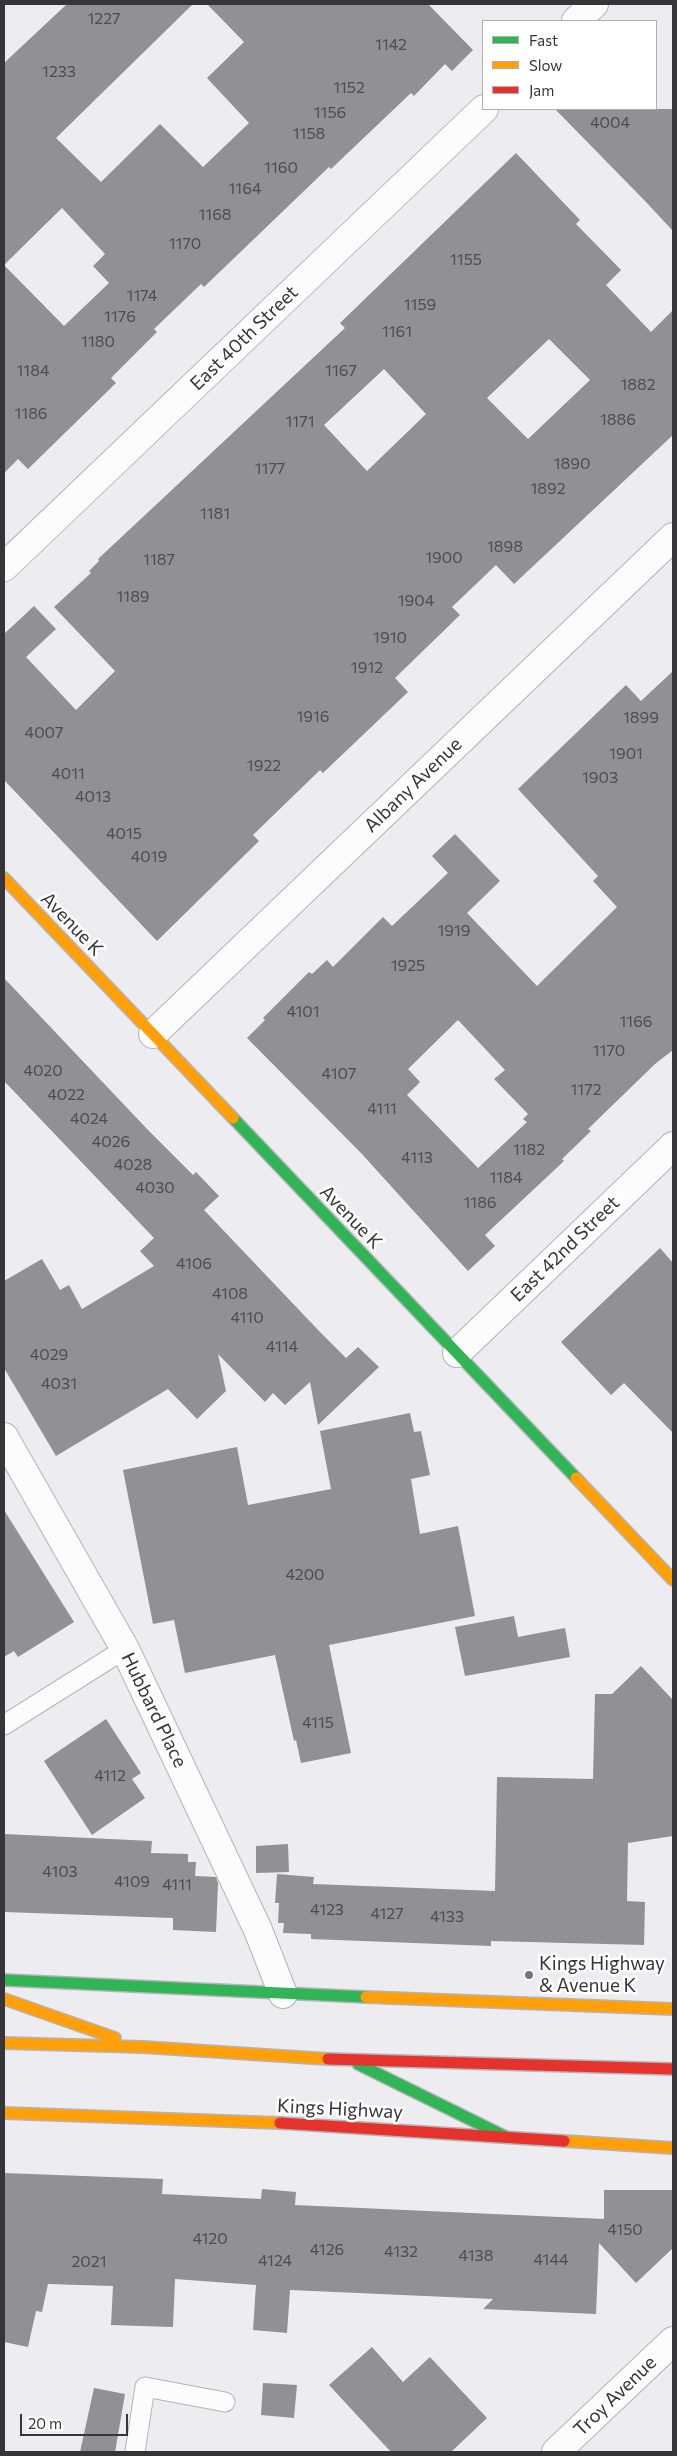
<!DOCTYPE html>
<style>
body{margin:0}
#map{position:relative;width:677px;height:2456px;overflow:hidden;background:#ececf1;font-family:Commissioner,sans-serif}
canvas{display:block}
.frame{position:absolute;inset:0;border:5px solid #36363a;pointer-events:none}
.legend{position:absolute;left:482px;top:20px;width:175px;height:90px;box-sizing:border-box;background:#fff;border:1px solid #afafb0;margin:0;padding:6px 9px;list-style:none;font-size:15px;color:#36363a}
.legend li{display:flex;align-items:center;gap:10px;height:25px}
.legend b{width:25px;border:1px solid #afafb0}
.scale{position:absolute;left:20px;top:2414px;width:108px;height:22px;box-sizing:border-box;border:2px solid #36363a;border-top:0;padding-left:6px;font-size:15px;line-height:18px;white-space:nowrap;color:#36363a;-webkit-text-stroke:4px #fff;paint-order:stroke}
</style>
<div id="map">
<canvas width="677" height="2456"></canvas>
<div class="frame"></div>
<ul class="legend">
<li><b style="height:6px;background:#30b455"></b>Fast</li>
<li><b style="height:6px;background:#ff9f0a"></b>Slow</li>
<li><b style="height:6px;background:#e5322d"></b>Jam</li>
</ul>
<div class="scale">20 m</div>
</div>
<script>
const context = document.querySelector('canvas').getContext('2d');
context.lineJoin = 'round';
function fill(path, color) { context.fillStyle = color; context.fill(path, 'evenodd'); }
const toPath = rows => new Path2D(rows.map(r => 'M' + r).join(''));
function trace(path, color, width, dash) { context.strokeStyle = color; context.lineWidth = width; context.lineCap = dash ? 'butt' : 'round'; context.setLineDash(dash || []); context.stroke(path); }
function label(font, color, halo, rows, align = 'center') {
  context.font = font + ' Commissioner,sans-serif'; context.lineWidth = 5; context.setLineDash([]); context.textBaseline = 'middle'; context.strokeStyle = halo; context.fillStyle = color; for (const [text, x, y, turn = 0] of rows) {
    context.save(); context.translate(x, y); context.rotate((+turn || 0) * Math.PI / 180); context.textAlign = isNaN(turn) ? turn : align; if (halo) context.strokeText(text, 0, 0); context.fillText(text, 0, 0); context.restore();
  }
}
fill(toPath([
 [67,4,193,4,56,138,101,182,160,124,203,167,249,123,207,78,244,42,207,4,428,4,473,50,452,71,445,64,414,96,411,93,331,169,329,167,204,287,201,284,154,329,157,332,111,378,116,383,28,469,18,459,4,473,4,265,64,326,109,283,93,266,105,254,62,208,4,265,4,63],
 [555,109,673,109,673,231,646,202],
 [516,153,580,220,576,224,621,270,606,285,651,332,673,310,673,435,514,584,496,565,452,607,460,615,395,678,408,692,323,773,320,770,253,835,259,841,157,941,4,780,4,634,34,606,56,629,26,657,76,710,115,671,54,607,91,573,89,571,99,561,98,559,345,328,340,323],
 [549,339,590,380,528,439,487,398],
 [384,369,426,414,367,471,324,425],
 [673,671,673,1050,655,1064,588,1129,591,1131,562,1159,564,1161,485,1235,495,1246,468,1271,361,1153,247,1038,265,1020,263,1018,309,972,312,974,327,960,333,967,383,917,392,926,448,873,432,856,455,834,500,881,467,913,537,986,617,907,593,881,598,876,518,789,626,685,641,701],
 [458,1020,505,1070,494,1079,528,1114,523,1119,527,1122,478,1168,407,1095,420,1082,408,1069],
 [4,978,148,1130,193,1175,196,1172,219,1196,204,1210,319,1331,346,1358,358,1347,379,1367,318,1425,310,1382,285,1405,273,1393,265,1402,218,1354,226,1391,197,1419,168,1389,56,1456,4,1368,4,1281,42,1259,60,1290,69,1285,82,1309,154,1266,140,1251,154,1238,4,1081],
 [660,1248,673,1263,673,1433,624,1383,611,1395,561,1342],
 [410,1413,414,1432,421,1431,430,1475,411,1479,420,1534,458,1526,475,1616,329,1645,351,1753,301,1763,296,1740,294,1741,275,1655,185,1673,174,1620,153,1624,123,1470,237,1447,248,1505,331,1489,320,1431],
 [4,1510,74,1622,18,1657,14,1651,4,1657],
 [514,1616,518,1637,565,1628,570,1657,465,1676,455,1627],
 [641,1666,673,1700,673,1836,628,1843,627,1901,645,1902,644,1945,491,1941,491,1946,311,1939,311,1934,283,1933,284,1923,278,1923,279,1903,275,1903,277,1874,314,1877,313,1884,495,1891,497,1777,593,1779,595,1694,612,1694],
 [106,1719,141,1773,132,1779,145,1798,92,1835,44,1761],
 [4,1834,152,1841,151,1853,188,1854,188,1862,196,1862,195,1876,216,1877,218,1883,216,1932,173,1930,173,1918,4,1912],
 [288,1844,289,1872,256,1873,256,1846],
 [4,2173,163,2179,162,2194,261,2199,262,2189,296,2192,295,2205,604,2219,604,2190,673,2190,673,2248,636,2283,599,2243,596,2314,483,2309,493,2299,290,2290,287,2333,253,2330,256,2285,175,2279,173,2327,111,2325,113,2286,48,2284,42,2312,36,2311,28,2347,4,2342],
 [372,2347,403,2382,430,2357,487,2418,451,2452,391,2452,329,2385],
 [263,2383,297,2385,294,2418,261,2415],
 [94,2388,125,2394,115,2452,80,2452]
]), '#919194');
const lane = toPath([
 [4,1725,125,1649],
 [135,2452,145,2387,225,2402]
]);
const street = toPath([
 [576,21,594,4],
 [4,567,484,109],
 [153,1034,673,537],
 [457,1353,673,1146],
 [4,1437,125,1649,258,1930,283,1994],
 [556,2452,673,2341]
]);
const fast = toPath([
 [233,1118,576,1478],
 [4,1980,366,1997],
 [358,2064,506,2137]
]);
const slow = toPath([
 [4,878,233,1118],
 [576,1478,673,1580],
 [366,1997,673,2009],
 [4,1999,115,2038],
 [4,2043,143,2047,328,2059],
 [4,2113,280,2123],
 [564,2141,673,2148]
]);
const jam = toPath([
 [328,2059,673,2069],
 [280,2123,564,2141]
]);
trace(lane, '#b4b4b7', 21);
trace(street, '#b4b4b7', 30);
trace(fast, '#b4b4b7', 14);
trace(slow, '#b4b4b7', 14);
trace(jam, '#b4b4b7', 14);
trace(lane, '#fcfcfd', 19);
trace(street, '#fcfcfd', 28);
trace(fast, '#30b455', 11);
trace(slow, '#ff9f0a', 11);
trace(jam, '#e5322d', 11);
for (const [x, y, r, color] of [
 [529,1975,5,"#76767a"]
]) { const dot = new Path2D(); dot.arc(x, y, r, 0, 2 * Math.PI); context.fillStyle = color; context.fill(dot); trace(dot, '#fff', 2); }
label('16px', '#4d4d50', null, [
 ["1227",104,19],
 ["1142",391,45],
 ["1233",59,72],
 ["1152",349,88],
 ["1156",330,113],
 ["4004",610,123],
 ["1158",309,134],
 ["1160",281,168],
 ["1164",245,189],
 ["1168",215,215],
 ["1170",185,244],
 ["1155",466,260],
 ["1174",142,296],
 ["1159",420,305],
 ["1176",120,317],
 ["1161",397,332],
 ["1180",98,342],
 ["1184",33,371],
 ["1167",341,371],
 ["1882",638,385],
 ["1186",31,414],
 ["1886",618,420],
 ["1171",300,422],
 ["1890",572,464],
 ["1177",270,469],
 ["1892",548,489],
 ["1181",215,514],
 ["1898",505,547],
 ["1900",444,558],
 ["1187",159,560],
 ["1189",133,597],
 ["1904",416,601],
 ["1910",390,638],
 ["1912",367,668],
 ["1916",313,717],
 ["1899",641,718],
 ["4007",44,733],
 ["1901",626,754],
 ["1922",264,766],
 ["4011",68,774],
 ["1903",600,778],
 ["4013",93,797],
 ["4015",124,834],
 ["4019",149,857],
 ["1919",454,931],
 ["1925",408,966],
 ["4101",303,1012],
 ["1166",636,1022],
 ["1170",609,1051],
 ["4020",43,1071],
 ["4107",339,1074],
 ["1172",586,1090],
 ["4022",66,1095],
 ["4111",382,1109],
 ["4024",89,1119],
 ["4026",111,1142],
 ["1182",529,1150],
 ["4113",417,1158],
 ["4028",133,1165],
 ["1184",506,1178],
 ["4030",155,1188],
 ["1186",480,1203],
 ["4106",194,1264],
 ["4108",230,1294],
 ["4110",247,1318],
 ["4114",282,1347],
 ["4029",49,1355],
 ["4031",59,1384],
 ["4200",305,1575],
 ["4115",318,1723],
 ["4112",110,1776],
 ["4103",60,1872],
 ["4109",132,1882],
 ["4111",177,1885],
 ["4123",327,1910],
 ["4127",387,1914],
 ["4133",447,1917],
 ["4150",625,2230],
 ["4120",210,2239],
 ["4126",327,2250],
 ["4132",401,2252],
 ["4138",476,2256],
 ["4144",551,2260],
 ["4124",275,2261],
 ["2021",89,2262]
]);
label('19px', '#36363a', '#fff', [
 ["East 40th Street",244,338,-44],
 ["Albany Avenue",413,785,-44],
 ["Avenue K",72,924,46],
 ["Avenue K",351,1217,46],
 ["East 42nd Street",565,1249,-44],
 ["Hubbard Place",154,1710,64],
 ["Kings Highway",340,2109,3],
 ["Troy Avenue",615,2396,-44]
]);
label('19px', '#36363a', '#fff', [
 ["Kings Highway",539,1964],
 ["& Avenue K",539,1986]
], 'left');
</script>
